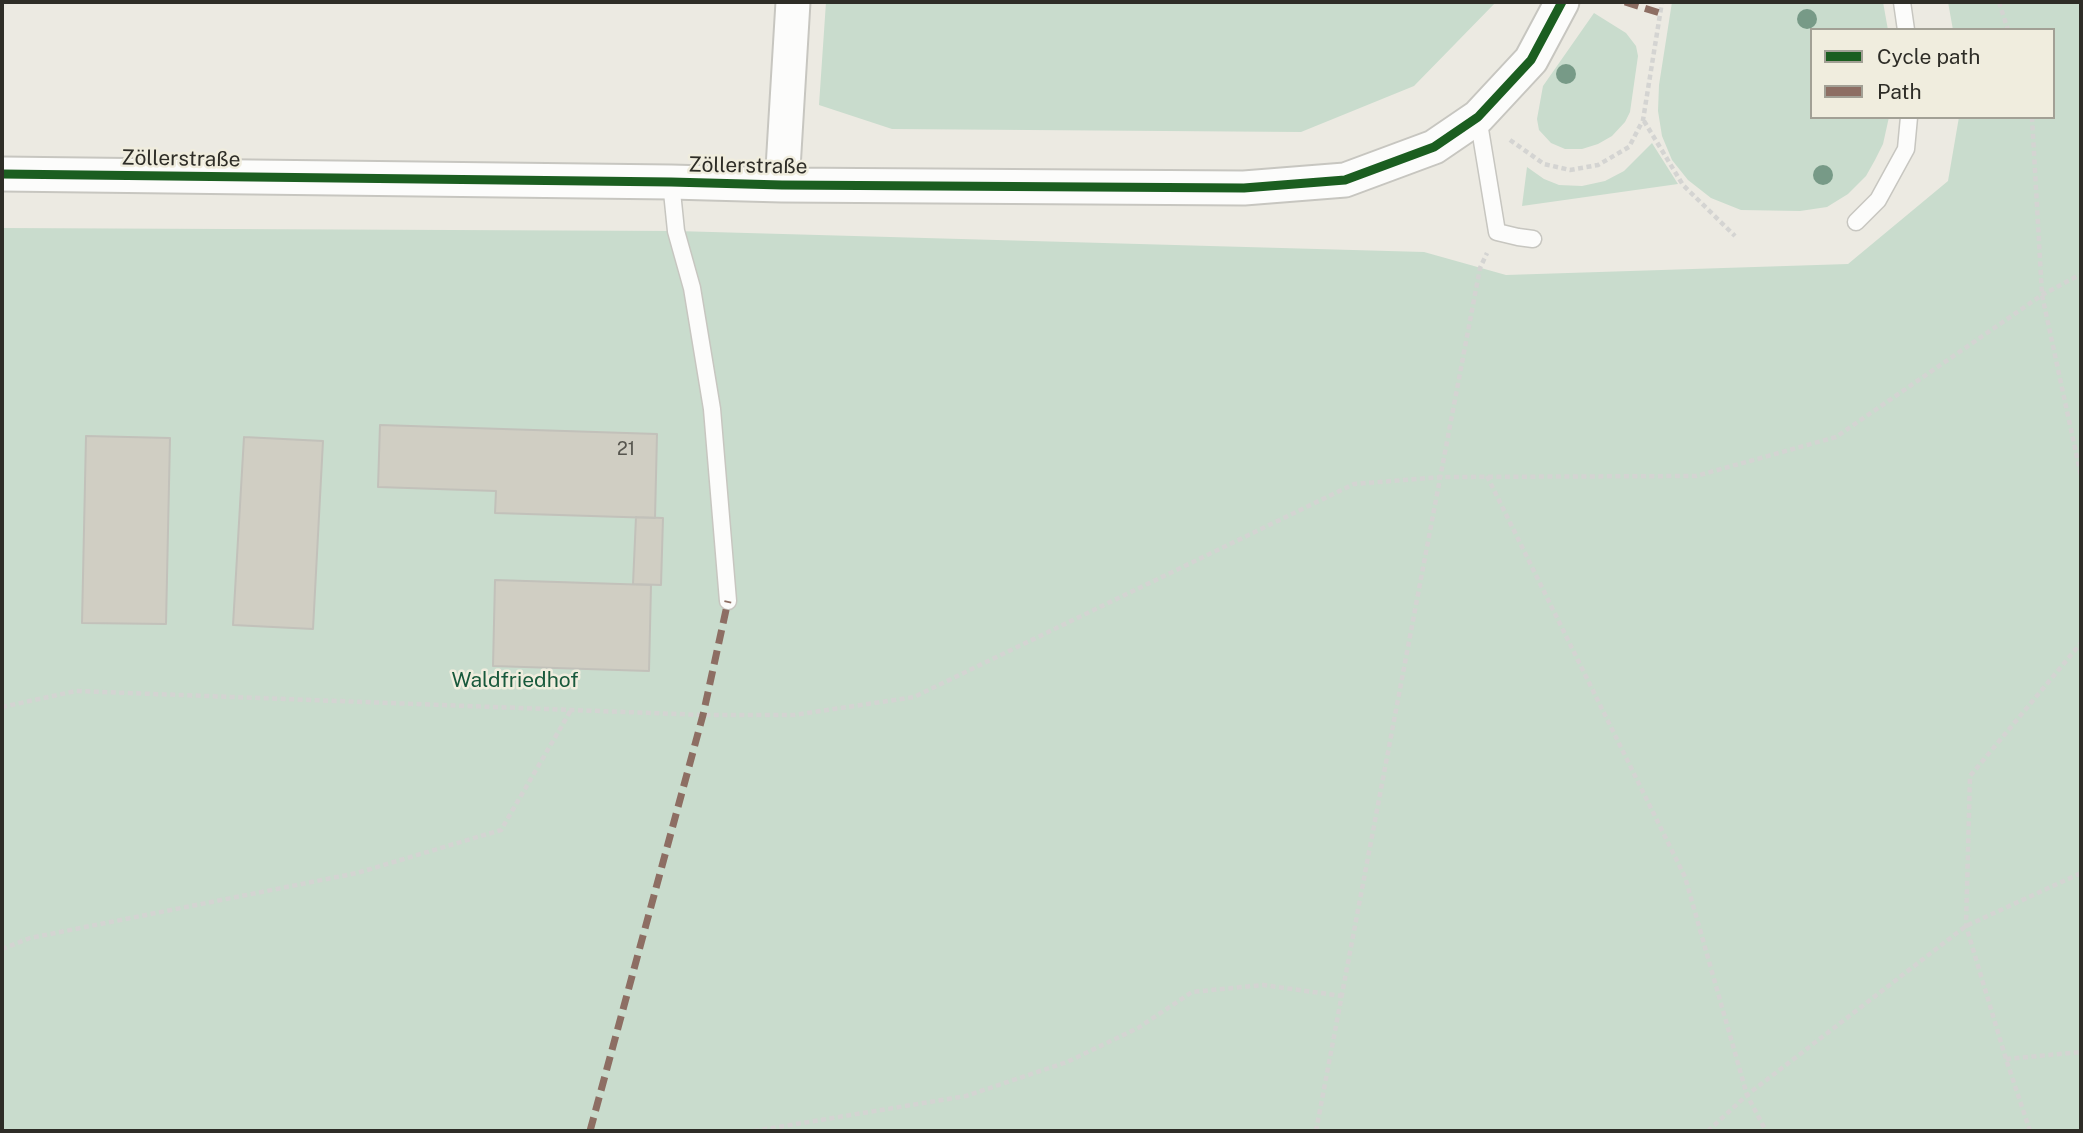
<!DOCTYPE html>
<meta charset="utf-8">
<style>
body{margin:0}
#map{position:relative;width:2083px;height:1133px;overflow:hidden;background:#eceae2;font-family:"Public Sans",sans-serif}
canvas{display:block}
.frame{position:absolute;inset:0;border:4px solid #2e2d27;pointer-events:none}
.legend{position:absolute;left:1810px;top:28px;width:245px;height:91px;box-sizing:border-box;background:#f0edde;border:2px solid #a2a095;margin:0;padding:9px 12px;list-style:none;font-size:21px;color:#2e2d27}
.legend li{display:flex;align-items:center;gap:14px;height:35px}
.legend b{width:35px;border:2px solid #a2a095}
</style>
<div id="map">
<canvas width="2083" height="1133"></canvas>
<div class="frame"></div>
<ul class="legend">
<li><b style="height:9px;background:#1b5e20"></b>Cycle path</li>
<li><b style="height:9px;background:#8d6e63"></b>Path</li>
</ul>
</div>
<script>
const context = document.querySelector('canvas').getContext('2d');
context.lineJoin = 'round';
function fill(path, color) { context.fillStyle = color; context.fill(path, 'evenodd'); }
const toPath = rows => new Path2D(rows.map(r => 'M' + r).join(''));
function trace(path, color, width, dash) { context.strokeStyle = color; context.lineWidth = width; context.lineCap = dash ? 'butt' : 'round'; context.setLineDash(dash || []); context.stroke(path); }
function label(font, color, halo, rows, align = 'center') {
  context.font = font + ' "Public Sans",sans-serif'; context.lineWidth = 5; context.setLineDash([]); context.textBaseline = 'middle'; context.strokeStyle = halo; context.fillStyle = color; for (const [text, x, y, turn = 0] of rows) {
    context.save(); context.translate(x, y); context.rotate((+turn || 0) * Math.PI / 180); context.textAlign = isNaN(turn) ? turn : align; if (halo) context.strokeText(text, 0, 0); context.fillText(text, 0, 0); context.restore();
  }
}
fill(toPath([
 [826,2,1496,2,1414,86,1301,132,892,129,819,105],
 [1672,2,1883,2,1888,30,1812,30,1812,117,1889,117,1883,144,1875,160,1866,176,1848,194,1827,207,1800,211,1741,210,1711,198,1688,180,1672,160,1662,136,1658,111,1659,85],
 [1948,2,2081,2,2081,1131,2,1131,2,228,676,231,1424,252,1506,275,1848,264,1948,181,1959,117,2053,117,2053,30,1953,30],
 [1594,13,1626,33,1636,46,1638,56,1630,112,1625,122,1612,136,1598,144,1582,149,1565,149,1551,143,1539,130,1537,119,1543,86],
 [1652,143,1678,184,1522,206,1527,167,1544,179,1559,185,1582,186,1605,181,1624,171]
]), '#c9dccd');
const building = toPath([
 [380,425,657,434,655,518,495,513,496,491,378,487,380,425],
 [86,436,170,438,166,624,82,623,86,436],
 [244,437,323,441,313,629,233,625,244,437],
 [636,517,663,518,661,585,633,584,636,517],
 [495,580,651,585,649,671,493,666,495,580]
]);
fill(building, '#d0cec3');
trace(building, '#c2c1ba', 2);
const service = toPath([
 [1902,2,1906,30],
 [1478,117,1497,232,1518,237,1533,239],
 [671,182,676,231,692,288,712,409,728,601],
 [1856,222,1878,200,1906,149,1909,117]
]);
const minor = toPath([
 [2,174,671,182,782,185,1244,188,1345,180,1434,147,1478,117,1531,60,1562,2],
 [782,185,793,2]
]);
trace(service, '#c7c6c0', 19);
trace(minor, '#c7c6c0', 37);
trace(toPath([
 [1999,2,2008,30],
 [2032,117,2042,295,2081,476],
 [1644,121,1683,185,1735,236],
 [1510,140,1544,164,1570,170,1598,165,1629,147,1643,120,1662,2],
 [1487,476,1685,877,1747,1095,1766,1131],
 [2,707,76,691,703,715,794,715,914,697,1354,484,1442,477,1696,476,1836,437,2042,295,2081,274],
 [2,949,30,938,357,873,501,830,571,710],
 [2006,1059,2081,1052],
 [754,1131,966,1096,1067,1062,1138,1028,1192,992,1263,985,1342,996],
 [1316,1131,1480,268,1487,253],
 [1708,1131,1747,1095,1966,926,2081,873],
 [2030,1131,2006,1059,1966,926,1970,776,2081,643]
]), '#d4d4d2', 4.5, [5, 3.5]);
trace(service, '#fcfcfb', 16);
trace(minor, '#fcfcfb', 33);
trace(toPath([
 [1625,2,1660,13],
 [590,1131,703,715,728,601]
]), '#8d6e63', 7, [14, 7]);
trace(toPath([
 [2,174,671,182,782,185,1244,188,1345,180,1434,147,1478,117,1531,60,1562,2]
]), '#1b5e20', 9);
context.fillStyle = '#779a87';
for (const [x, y] of [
 [1807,19],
 [1566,74],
 [1823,175]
]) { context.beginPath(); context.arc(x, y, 10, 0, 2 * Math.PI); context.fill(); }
label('18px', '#56554e', null, [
 ["21",626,449]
]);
label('21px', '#2e2d27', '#f0edde', [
 ["Zöllerstraße",181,159,1],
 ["Zöllerstraße",748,166,1]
]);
label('21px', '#18593c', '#f0edde', [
 ["Waldfriedhof",515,681]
]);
</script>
